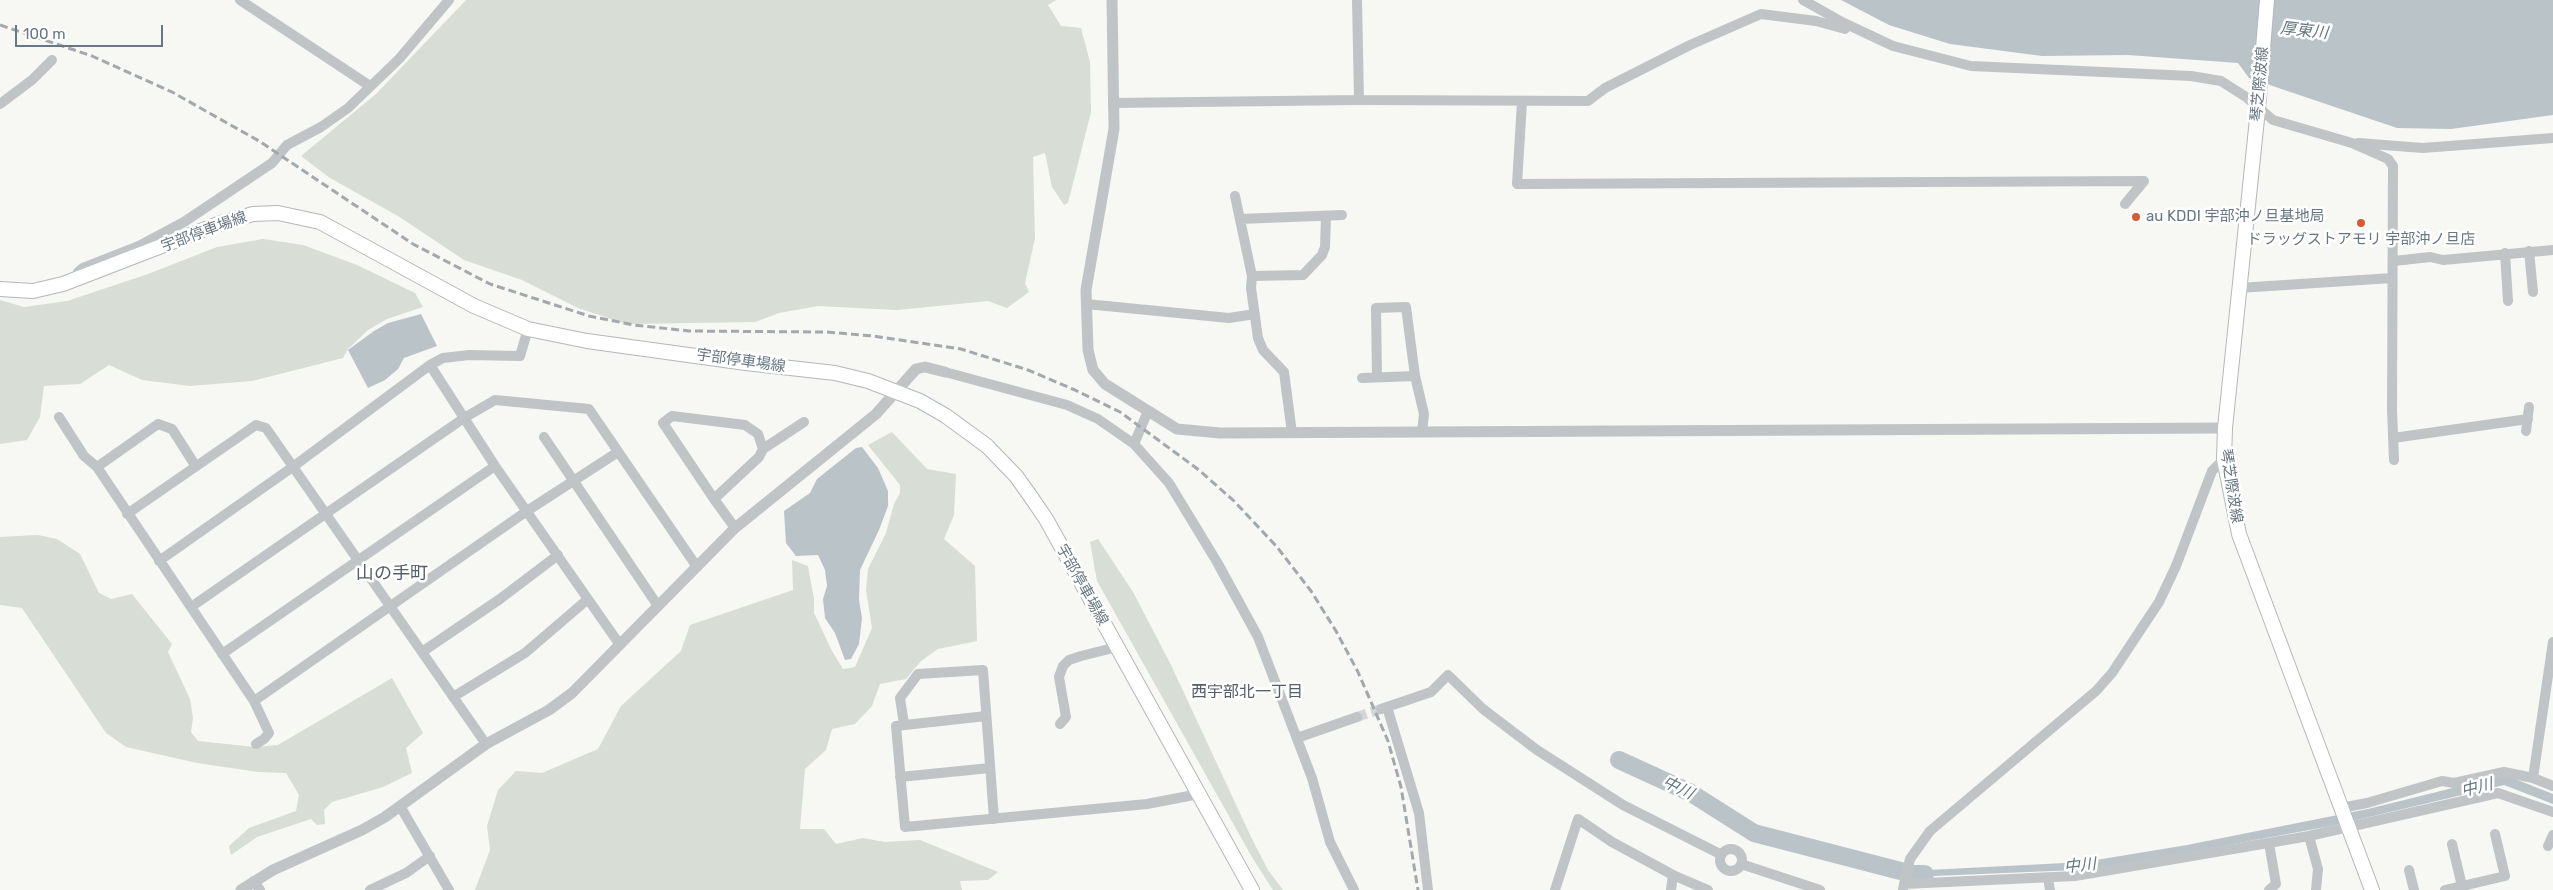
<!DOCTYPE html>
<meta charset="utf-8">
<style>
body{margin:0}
#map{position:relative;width:2553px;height:890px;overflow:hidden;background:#f7f7f4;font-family:Rubik,sans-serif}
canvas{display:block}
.scale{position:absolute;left:15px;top:25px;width:148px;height:22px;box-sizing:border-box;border:2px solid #687783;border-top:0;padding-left:6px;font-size:15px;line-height:18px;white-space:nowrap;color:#687783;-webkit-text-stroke:4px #fff;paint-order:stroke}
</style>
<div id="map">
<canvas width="2553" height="890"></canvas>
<div class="scale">100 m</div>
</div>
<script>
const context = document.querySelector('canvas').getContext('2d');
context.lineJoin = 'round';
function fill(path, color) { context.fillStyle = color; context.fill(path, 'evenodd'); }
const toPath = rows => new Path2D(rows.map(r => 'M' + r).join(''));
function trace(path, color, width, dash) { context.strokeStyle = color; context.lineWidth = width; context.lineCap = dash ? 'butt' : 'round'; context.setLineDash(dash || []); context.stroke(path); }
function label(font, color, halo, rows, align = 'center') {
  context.font = font + ' Rubik,"Noto Sans JP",sans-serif'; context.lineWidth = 5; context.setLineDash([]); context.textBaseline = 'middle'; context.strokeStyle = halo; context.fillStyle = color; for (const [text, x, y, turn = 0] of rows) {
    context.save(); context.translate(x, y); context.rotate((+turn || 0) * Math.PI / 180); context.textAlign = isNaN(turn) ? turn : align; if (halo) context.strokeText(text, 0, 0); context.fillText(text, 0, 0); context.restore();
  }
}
fill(toPath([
 [466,0,1056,0,1048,5,1061,26,1081,28,1090,62,1091,112,1068,203,1064,205,1052,187,1045,153,1033,157,1035,238,1025,283,1029,292,1007,308,988,301,897,310,818,306,779,313,755,322,626,324,578,308,522,280,464,260,398,216,330,178,301,156,376,94],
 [263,239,303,245,357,265,415,293,423,307,387,319,368,330,348,349,343,358,252,381,190,386,142,380,109,365,80,384,44,386,40,417,27,440,0,444,0,300,24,307,67,301,148,274,217,247],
 [892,432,927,469,956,474,954,515,944,539,975,566,977,641,938,649,921,661,906,679,880,684,872,706,855,724,832,729,826,750,805,769,800,829,824,829,836,844,863,838,885,842,920,840,998,872,988,880,960,881,962,890,475,890,490,850,487,826,498,790,516,771,542,773,598,749,621,706,681,651,690,625,793,590,792,560,808,566,814,599,814,613,832,651,843,669,855,667,872,628,866,590,868,569,886,533,894,504,900,493,900,485,868,445],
 [38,535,57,539,80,554,99,593,111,599,132,594,172,644,168,652,190,699,193,718,191,732,198,741,255,747,278,745,392,678,423,733,406,748,412,773,383,787,332,802,324,810,325,824,317,825,311,819,257,837,231,855,229,846,249,828,296,811,299,795,286,773,258,772,197,763,126,747,106,733,22,608,0,605,0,537],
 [1098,539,1133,592,1171,665,1252,839,1268,870,1283,890,1273,890,1253,859,1097,581,1090,542]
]), '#d8ddd5');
fill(toPath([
 [1841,0,2553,0,2553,115,2451,129,2397,128,2249,78,2238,63,2128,55,2042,56,1950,44,1889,25],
 [421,314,437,346,404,358,398,369,385,380,368,388,348,350,374,331,388,323],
 [862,447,878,468,888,491,888,506,879,530,860,570,859,600,862,618,859,644,851,659,845,660,835,633,825,618,823,599,827,586,825,570,818,555,796,556,786,543,784,511,810,493,817,479,856,448],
 [2505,775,2553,794,2553,804,2504,785,2331,826,2125,864,2076,870,1910,877,1909,871,2084,862,2187,845,2368,809]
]), '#b9c3c8');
trace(toPath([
 [1619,760,1691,793,1754,833,1912,874,1925,874]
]), '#b9c3c8', 18);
trace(toPath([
 [1357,717,1381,709]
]), '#d3d7d8', 10, [10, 5]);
const secondary = toPath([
 [2267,0,2258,109,2225,428,2224,459,2239,534,2372,890],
 [0,289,33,291,63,284,221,223,253,214,278,213,320,222,474,306,528,329,587,341,746,363,835,373,868,381,920,401,946,416,987,446,1016,476,1031,497,1046,519,1252,890]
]);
trace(secondary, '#b3b8bc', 16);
trace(toPath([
 [240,0,370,86],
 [1357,0,1359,100],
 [1803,0,1842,22,1893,46,1971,66,2191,76,2221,81,2246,97,2273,120,2352,143,2388,159,2393,166,2392,410,2394,460],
 [1522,102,1517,184,2144,181,2125,204],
 [1113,103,1359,100,1588,101,1605,88,1690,45,1761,14,1816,21,1845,29],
 [0,104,32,80,52,60],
 [2358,143,2423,148,2553,138],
 [1235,196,1252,276,1251,288,1258,338,1263,350,1284,372,1292,433],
 [1240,219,1342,215],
 [2529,251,2533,292],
 [2505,253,2508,301],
 [2394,261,2430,257,2443,260,2553,250],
 [1252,276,1303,275,1322,255,1325,247,1326,216],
 [79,279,78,272,83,268,139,246,184,222,272,163,287,145,321,127,348,108,399,59,449,0],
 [2239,288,2392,278],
 [1086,304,1229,318,1255,314],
 [430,365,495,466,620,645],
 [945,372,1067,405,1098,419,1134,444,1169,483,1217,562,1258,637,1312,778,1330,842,1354,890],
 [1377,377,1376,308,1406,307,1415,376,1424,414,1422,432],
 [1362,378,1415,376],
 [59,417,84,456,97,467,254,701,269,733,264,739,256,744],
 [2526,431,2529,407],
 [544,437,658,606],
 [2393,438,2528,419],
 [1134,444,1148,411],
 [763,449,804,422],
 [97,467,158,424,172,429,195,465],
 [714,499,759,457,763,449,758,434,745,425,672,416,663,423,714,499,735,528],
 [127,514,256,425,266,428,486,744],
 [159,561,294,466,430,365,443,358,469,355,520,356,528,329],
 [191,607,464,418,495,400,589,409,697,567],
 [422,652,500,599,558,555],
 [222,654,495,466],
 [453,697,525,653,588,599],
 [254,701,527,511,618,452],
 [1387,707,1419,813,1428,890],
 [1381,709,1431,692,1448,675,1483,709,1537,750,1623,805,1720,854],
 [986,716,896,726,905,827,1147,804,1199,794],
 [904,724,900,698,918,674,983,670,994,819],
 [1060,724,1066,717,1059,677,1063,666,1069,660,1081,656,1117,647],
 [1297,738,1357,717],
 [900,777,990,768],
 [2533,778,2553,642],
 [2473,779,2477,798],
 [400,806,449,890],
 [2341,808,2367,803,2442,781,2454,783,2504,772,2533,778,2553,786],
 [2309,836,2318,869,2316,890],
 [2269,843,2276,884,2269,890],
 [2452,844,2462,886],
 [2548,846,2553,835],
 '1720 860a11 11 0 1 1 22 0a11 11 0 1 1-22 0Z',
 [1741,864,1820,890],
 [2409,870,2414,890],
 [1673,875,1708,890],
 [2048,878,2050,890],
 [254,881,260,890],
 [1904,884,2075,876,2309,836,2498,793,2553,812],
 [1903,889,1910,859,1930,831,2096,691,2112,673,2159,602,2176,566,2212,471,2224,459],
 [370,890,406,873,430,856],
 [1555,890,1578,819,1612,842,1673,875,1671,890],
 [2445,890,2505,876,2495,834]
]), '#c0c4c7', 10);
trace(toPath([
 [1112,0,1114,129,1086,290,1088,350,1093,370,1105,384,1177,429,1220,433,2225,428],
 [241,890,273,870,362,830,385,817,486,744,549,710,572,693,735,528,876,414,916,369,925,367,945,372]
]), '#c0c4c7', 11);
trace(secondary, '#fff', 14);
trace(toPath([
 [0,25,92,56,172,92,259,141,413,244,490,284,589,316,634,325,689,331,826,332,873,336,961,349,1028,370,1075,390,1120,412,1199,470,1234,501,1277,547,1311,591,1336,631,1358,672,1388,741,1401,787,1418,890]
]), '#a2a8ac', 3, [8, 4]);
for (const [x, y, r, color] of [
 [2136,217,5,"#d85933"],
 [2361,223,5,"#d85933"]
]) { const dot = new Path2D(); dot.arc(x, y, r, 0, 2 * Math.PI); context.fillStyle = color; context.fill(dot); trace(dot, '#fff', 2); }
label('15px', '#687783', '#fff', [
 ["琴芝際波線",2260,84,-85],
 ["宇部停車場線",204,232,-20],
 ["宇部停車場線",741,361,8],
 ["琴芝際波線",2231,486,81],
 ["宇部停車場線",1082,585,61]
]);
label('15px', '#687783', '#fff', [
 ["au KDDI 宇部沖ノ旦基地局",2146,217],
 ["ドラッグストアモリ 宇部沖ノ旦店",2361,240,"center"]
], 'left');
label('italic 16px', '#63777f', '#fff', [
 ["厚東川",2304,31,6],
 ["中川",1678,788,26],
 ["中川",2477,788,-14],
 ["中川",2080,866,-6]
]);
label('16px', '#556069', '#fff', [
 ["西宇部北一丁目",1247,692]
]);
label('18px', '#556069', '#fff', [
 ["山の手町",392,574]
]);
</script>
